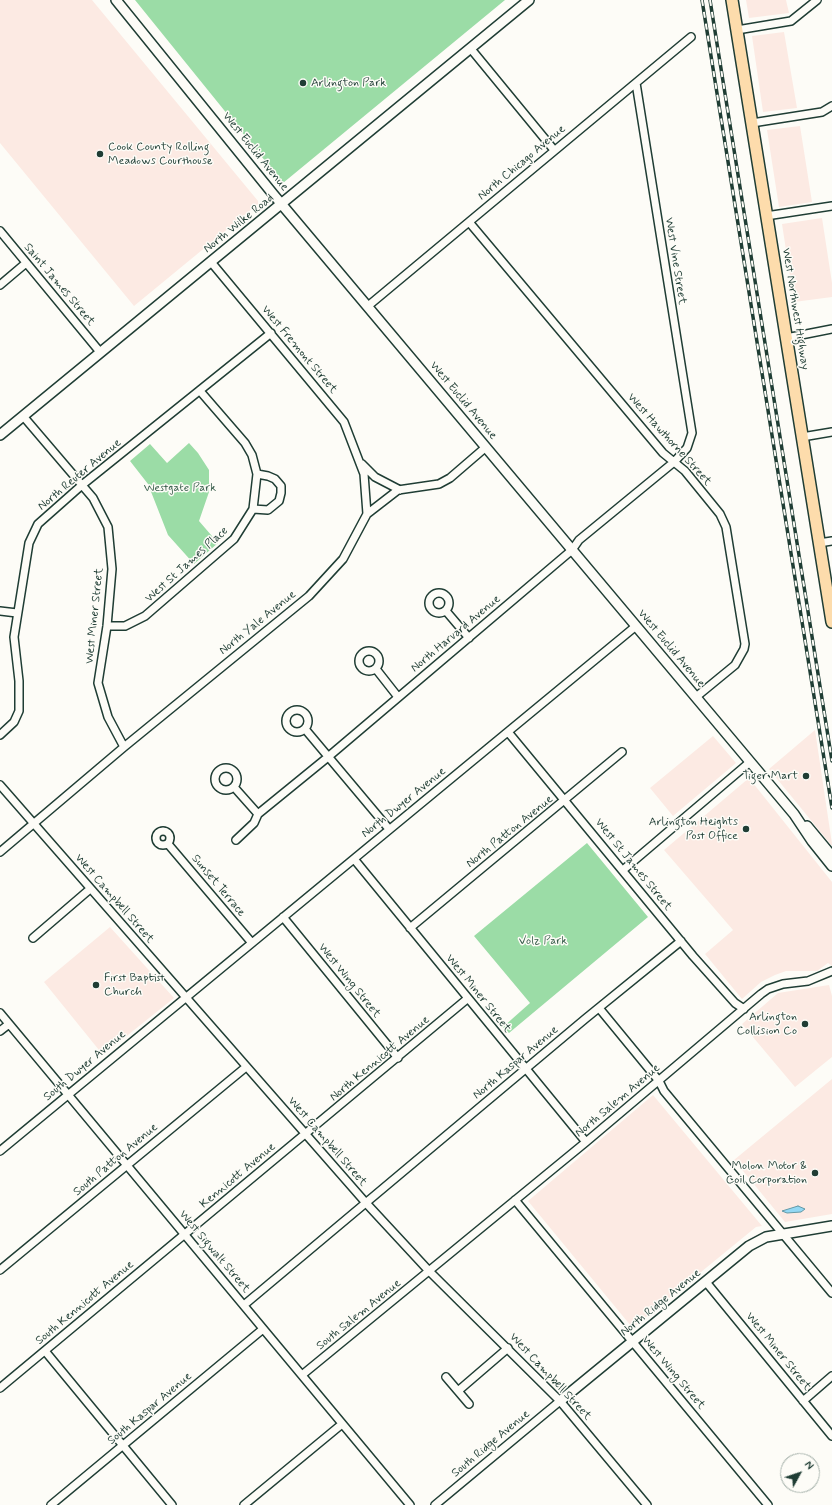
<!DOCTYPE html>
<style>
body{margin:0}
#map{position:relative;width:832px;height:1505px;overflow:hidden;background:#fdfcf7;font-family:Mynerve,sans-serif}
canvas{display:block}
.north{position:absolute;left:780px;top:1453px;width:40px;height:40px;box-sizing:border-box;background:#fdfcf7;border:1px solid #a4b0a9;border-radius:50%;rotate:50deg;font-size:11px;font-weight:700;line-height:16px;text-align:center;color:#1f3d34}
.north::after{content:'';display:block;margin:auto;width:14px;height:18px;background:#1f3d34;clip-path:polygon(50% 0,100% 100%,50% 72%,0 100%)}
</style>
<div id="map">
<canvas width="832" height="1505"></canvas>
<div class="north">N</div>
</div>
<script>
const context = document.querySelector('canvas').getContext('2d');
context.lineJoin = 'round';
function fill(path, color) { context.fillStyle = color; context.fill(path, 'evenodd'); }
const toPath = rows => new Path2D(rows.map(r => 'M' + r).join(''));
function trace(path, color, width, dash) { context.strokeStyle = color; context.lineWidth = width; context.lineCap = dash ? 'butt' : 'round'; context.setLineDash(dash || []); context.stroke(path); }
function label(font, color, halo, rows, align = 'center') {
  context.font = font + ' Mynerve,sans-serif'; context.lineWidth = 3; context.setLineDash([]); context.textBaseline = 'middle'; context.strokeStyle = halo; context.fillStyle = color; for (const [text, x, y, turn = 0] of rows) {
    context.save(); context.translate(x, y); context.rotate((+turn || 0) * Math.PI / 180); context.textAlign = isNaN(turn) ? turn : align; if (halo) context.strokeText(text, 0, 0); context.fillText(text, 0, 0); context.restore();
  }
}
fill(toPath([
 [0,0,92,0,258,201,258,204,134,306,0,143],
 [746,0,786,0,789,13,749,18],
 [784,32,797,108,763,112,752,36],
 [800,126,812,202,779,207,767,130],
 [822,218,832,283,832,297,794,302,782,224],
 [815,730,832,844,832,846,769,769],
 [713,736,736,763,673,816,650,788],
 [749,778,832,882,832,966,828,963,817,971,786,971,775,975,761,982,742,999,705,954,733,930,664,850],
 [110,927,174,998,103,1055,44,982],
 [829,985,832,996,832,1057,795,1087,742,1024,778,993],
 [832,1079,832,1214,785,1222,734,1160],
 [653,1095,762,1226,756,1227,635,1326,631,1326,528,1201]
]), '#fceae3');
fill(toPath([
 [135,0,505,0,283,183],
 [189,443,198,453,209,470,209,492,199,521,218,543,194,564,168,535,148,484,130,461,150,444,167,463],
 [587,843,648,917,509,1033,503,1027,530,1003,474,936]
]), '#9bdca6');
const water = toPath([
 [798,1206,805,1209,801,1212,787,1213,782,1211,798,1206]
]);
fill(water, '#92d8f4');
trace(water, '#649aa7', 1);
const street = toPath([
 [737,30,791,21,817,0],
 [471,49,554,150],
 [752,123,822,112,832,106],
 [766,216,832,206],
 [469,222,663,453,685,471,720,514,726,527,745,644,744,649,735,665,696,697],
 [0,231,100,352],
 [211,262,344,422,364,474,367,514],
 [0,285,26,263],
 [368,306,691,37],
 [786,338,832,329],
 [23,416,93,498,108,527,112,569,107,626,98,683,108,717,124,747],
 [802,437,832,432],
 [362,464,375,477,400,490],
 [253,509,268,510,279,501,281,493,281,486,275,479,268,476,257,474],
 [819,543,832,541],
 '429 603a10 10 0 1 1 20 0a10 10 0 1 1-20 0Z',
 [0,611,17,613],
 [446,611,469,638],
 [107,626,125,626,145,616,234,539,253,509,257,474,252,455,245,443,200,391],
 '359 661a10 10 0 1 1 20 0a10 10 0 1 1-20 0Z',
 [376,669,398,697],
 '286 721a11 11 0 1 1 22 0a11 11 0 1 1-22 0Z',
 [305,729,389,829],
 [508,732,693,956,735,1003,744,1009],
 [0,735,14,722,19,711,19,681,14,637,29,543,38,524,82,485,271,333],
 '215 779a11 11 0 1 1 22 0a11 11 0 1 1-22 0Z',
 [0,785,366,1203,429,1271,560,1401,647,1505],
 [234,787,258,814],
 '156 838a7 7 0 1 1 14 0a7 7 0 1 1-14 0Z',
 [236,840,254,823,258,814,328,757,572,550,579,540,674,462,687,448,692,433,636,83],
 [168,844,252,943],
 [0,852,124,747,309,596,343,559,367,514,398,490,439,484,450,478,486,447],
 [354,859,586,1142],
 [623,870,750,762],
 [283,917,398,1058],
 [410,928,622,752],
 [33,938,90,889],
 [599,1008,659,1081,664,1091,832,1293],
 [0,1013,410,1505],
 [0,1031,9,1024],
 [0,1151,636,626],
 [515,1200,768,1505],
 [0,1270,246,1067],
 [706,1282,832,1436],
 [244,1305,585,1019,681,941],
 [45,1351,172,1505],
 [302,1375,586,1142,761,994,768,989,783,984,808,981,832,971],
 [446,1377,469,1404],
 [0,1388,467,999],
 [458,1391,508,1348],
 [803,1401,832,1376],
 [51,1505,263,1329],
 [244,1505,342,1424],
 [435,1505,560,1401]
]);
const secondary = toPath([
 [116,0,273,194,794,814,812,841,832,866],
 [0,435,529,0],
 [807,826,832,856],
 [560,1401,749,1246,766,1237,832,1226]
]);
const primary = toPath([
 [732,0,832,622]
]);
trace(street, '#1f3d34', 10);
trace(secondary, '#1f3d34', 12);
trace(primary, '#1f3d34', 14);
trace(street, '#fdfcf7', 7);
trace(secondary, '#fdfcf7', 9);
trace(primary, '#fddcac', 11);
const rail = toPath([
 [702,0,832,808],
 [710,0,832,761]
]);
trace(rail, '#1f3d34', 3.5);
trace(rail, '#fdfcf7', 2, [6]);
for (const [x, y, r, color] of [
 [303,83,4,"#1f3d34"],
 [100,154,4,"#1f3d34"],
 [806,776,4,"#1f3d34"],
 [746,829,4,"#1f3d34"],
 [96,985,4,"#1f3d34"],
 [805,1024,4,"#1f3d34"],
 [815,1173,4,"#1f3d34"]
]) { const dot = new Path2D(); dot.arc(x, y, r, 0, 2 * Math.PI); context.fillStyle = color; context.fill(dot); trace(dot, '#fdfcf7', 1.5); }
label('12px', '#1f3d34', '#fdfcf7', [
 ["Arlington Park",311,83,"left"],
 ["Cook County Rolling",108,147,"left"],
 ["Meadows Courthouse",108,161,"left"],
 ["Tiger Mart",798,776],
 ["Arlington Heights",738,822],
 ["Post Office",738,836],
 ["First Baptist",104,978,"left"],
 ["Church",104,992,"left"],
 ["Arlington",797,1017],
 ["Collision Co",797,1031],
 ["Molon Motor &",807,1166],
 ["Coil Corporation",807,1180]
], 'right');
label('12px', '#1f3d34', '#fdfcf7', [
 ["West Euclid Avenue",255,152,51],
 ["North Chicago Avenue",522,163,-40],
 ["North Wilke Road",239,224,-39],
 ["West Vine Street",675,261,81],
 ["Saint James Street",59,285,50],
 ["West Northwest Highway",795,309,81],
 ["West Fremont Street",299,350,50],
 ["West Euclid Avenue",463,401,50],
 ["West Hawthorne Street",669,440,48],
 ["North Reuter Avenue",80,475,-40],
 ["West St James Place",187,565,-42],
 ["West Miner Street",95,616,-84],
 ["North Yale Avenue",258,623,-39],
 ["North Harvard Avenue",456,634,-40],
 ["West Euclid Avenue",671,649,50],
 ["North Dwyer Avenue",404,803,-39],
 ["North Patton Avenue",510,832,-39],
 ["West St James Street",633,865,51],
 ["Sunset Terrace",218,886,50],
 ["West Campbell Street",114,899,49],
 ["West Wing Street",349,981,51],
 ["West Miner Street",478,994,51],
 ["North Kennicott Avenue",380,1059,-40],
 ["North Kaspar Avenue",516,1063,-40],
 ["South Dwyer Avenue",85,1066,-40],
 ["North Salem Avenue",618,1101,-40],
 ["West Campbell Street",327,1142,49],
 ["South Patton Avenue",116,1160,-40],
 ["Kennicott Avenue",238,1176,-40],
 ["West Sigwalt Street",214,1252,50],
 ["South Kennicott Avenue",85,1303,-40],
 ["North Ridge Avenue",661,1303,-39],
 ["South Salem Avenue",359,1315,-39],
 ["West Miner Street",778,1352,51],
 ["West Wing Street",673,1373,50],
 ["West Campbell Street",550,1377,47],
 ["South Kaspar Avenue",150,1409,-40],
 ["South Ridge Avenue",491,1444,-40]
]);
label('12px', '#385d4b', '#fdfcf7', [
 ["Westgate Park",180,488],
 ["Volz Park",543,941]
]);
</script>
